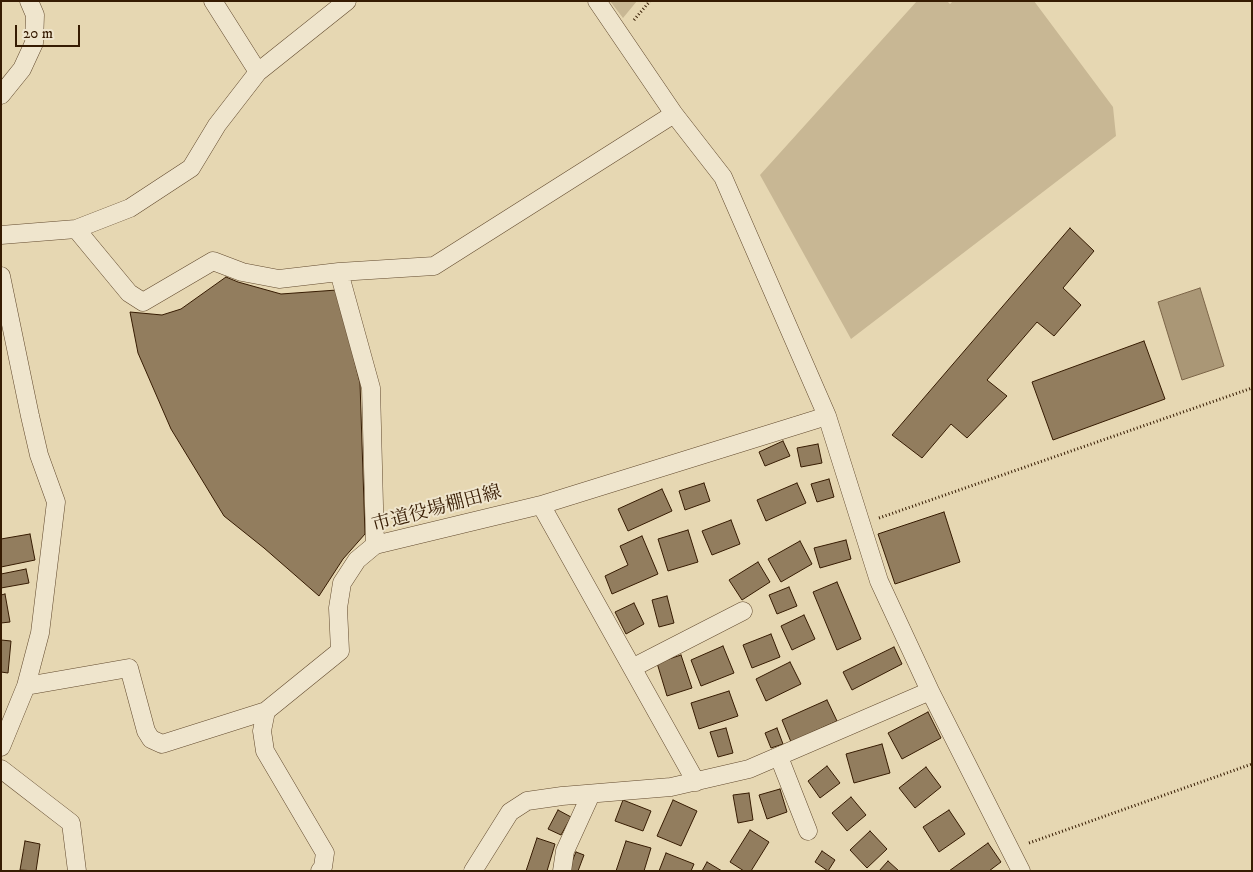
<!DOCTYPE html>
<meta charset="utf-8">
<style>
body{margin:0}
#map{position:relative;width:1253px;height:872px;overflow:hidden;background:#e6d7b2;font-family:"IM FELL DW Pica",serif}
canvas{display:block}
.frame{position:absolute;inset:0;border:2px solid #361b02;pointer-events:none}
.scale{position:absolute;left:15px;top:25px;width:65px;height:22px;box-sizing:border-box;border:2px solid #361b02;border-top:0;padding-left:6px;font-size:15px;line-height:18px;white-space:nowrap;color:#361b02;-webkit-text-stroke:4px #efe5cd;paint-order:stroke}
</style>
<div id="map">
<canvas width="1253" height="872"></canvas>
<div class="frame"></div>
<div class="scale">20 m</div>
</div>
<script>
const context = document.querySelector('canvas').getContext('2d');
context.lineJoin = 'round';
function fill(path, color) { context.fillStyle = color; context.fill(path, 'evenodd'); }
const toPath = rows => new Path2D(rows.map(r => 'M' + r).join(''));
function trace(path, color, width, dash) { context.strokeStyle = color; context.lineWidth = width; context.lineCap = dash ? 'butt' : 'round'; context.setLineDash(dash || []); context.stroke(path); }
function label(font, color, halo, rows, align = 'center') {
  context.font = font + ' "IM FELL DW Pica","Noto Serif JP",serif'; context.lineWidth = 4; context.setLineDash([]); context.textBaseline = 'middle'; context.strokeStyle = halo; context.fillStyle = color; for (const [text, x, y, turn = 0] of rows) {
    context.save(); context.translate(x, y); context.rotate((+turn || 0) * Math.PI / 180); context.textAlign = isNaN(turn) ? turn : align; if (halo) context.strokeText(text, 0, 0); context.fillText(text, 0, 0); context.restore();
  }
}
fill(toPath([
 [610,1,637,1,623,18],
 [917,1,947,1,950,4,953,1,1034,1,1113,107,1116,136,851,339,760,175]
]), '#c8b794');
const water = toPath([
 [1200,288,1224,366,1182,380,1158,302,1200,288]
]);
fill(water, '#aa9776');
trace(water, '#7c6548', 1);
const building = toPath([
 [1070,228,1094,251,1063,288,1081,305,1054,336,1037,322,987,380,1007,396,967,438,951,424,922,458,892,435,1070,228],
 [226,277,238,282,281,294,337,290,360,383,365,534,343,559,319,596,264,548,224,516,171,429,138,353,130,312,162,315,181,309,226,277],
 [1144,341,1165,399,1053,440,1032,382,1144,341],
 [783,441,790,456,765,466,759,452,783,441],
 [818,444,822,463,801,467,797,448,818,444],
 [829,479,834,497,817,502,811,484,829,479],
 [704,483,710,501,685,510,679,491,704,483],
 [797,483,806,503,766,521,757,500,797,483],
 [662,489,672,511,628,531,618,509,662,489],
 [944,512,960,562,895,584,878,534,944,512],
 [731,520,740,544,712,555,702,531,731,520],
 [688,530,698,562,668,571,658,539,688,530],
 [30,534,35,560,1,567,1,539,30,534],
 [642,536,658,574,612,594,605,576,628,565,620,546,642,536],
 [846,540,851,559,820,568,814,548,846,540],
 [800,541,812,564,781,582,768,559,800,541],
 [758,562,770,582,742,600,729,580,758,562],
 [26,569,29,583,1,588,1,574,26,569],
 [837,582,861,639,837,650,813,592,837,582],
 [789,587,797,606,777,614,769,595,789,587],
 [5,594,10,622,1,623,1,595,5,594],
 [667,596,674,623,659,627,652,600,667,596],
 [634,603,644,624,626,634,615,612,634,603],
 [804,615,815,639,792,650,781,626,804,615],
 [771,634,780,657,752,668,743,645,771,634],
 [1,640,11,641,8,673,1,672,1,640],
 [723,646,734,673,701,686,691,660,723,646],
 [894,647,902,664,852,690,843,672,894,647],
 [681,655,692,688,667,696,657,663,681,655],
 [790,662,801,684,766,701,756,679,790,662],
 [729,691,738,716,699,729,691,703,729,691],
 [827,700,837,721,791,742,782,720,827,700],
 [928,712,941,738,902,759,888,733,928,712],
 [726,728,733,753,718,757,710,732,726,728],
 [777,728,783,744,771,748,765,733,777,728],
 [882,744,890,773,854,783,846,754,882,744],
 [827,766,840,783,820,798,808,781,827,766],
 [926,767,941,787,915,808,899,788,926,767],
 [780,789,787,812,767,819,759,795,780,789],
 [749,793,753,820,738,823,733,795,749,793],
 [851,797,866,815,847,831,832,813,851,797],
 [623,800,651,811,643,831,615,821,623,800],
 [673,800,697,811,681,846,657,836,673,800],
 [558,810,571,817,561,835,548,829,558,810],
 [949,810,965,834,939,852,923,827,949,810],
 [750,830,769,842,751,871,744,871,730,862,750,830],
 [870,831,887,849,867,868,850,850,870,831],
 [537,838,555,844,547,871,526,871,537,838],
 [25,841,40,844,36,871,20,870,25,841],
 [626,841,651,848,644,871,616,871,626,841],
 [988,843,1001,862,989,871,949,871,988,843],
 [822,851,835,860,828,871,815,862,822,851],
 [576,852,584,855,578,871,568,871,576,852],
 [666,853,694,864,691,871,659,871,666,853],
 [888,861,899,871,879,871,888,861],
 [707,862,722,871,702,871,707,862]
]);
fill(building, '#927d5e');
trace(building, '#361b02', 1);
const minor = toPath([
 [213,1,258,72],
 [597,1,674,114,723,177,827,416,879,581,930,691,1021,871],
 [1,95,22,69,34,43,35,15,29,1],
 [76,229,129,293,143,302,213,261,242,272,279,279,339,272],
 [1,235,76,229,130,208,191,168,217,125,258,72,347,1],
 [1,276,30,416,39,455,56,502,40,633,26,686,1,747],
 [541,505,696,782],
 [375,545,371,388,339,272,434,266,674,114],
 [632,668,743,611],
 [26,686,129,668,146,731,151,739,162,744,266,711],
 [779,757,808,831],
 [1,769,71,823,77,871],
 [320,871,323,867,325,853,265,751,262,731,266,711,340,651,338,608,342,583,357,560,375,545,541,505,827,416],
 [473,871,510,812,527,801,562,796,671,787,749,769,930,691],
 [562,871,565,851,591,794]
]);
trace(minor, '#624a2e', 19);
trace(toPath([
 [634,20,650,1],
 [879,518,1252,388],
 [1029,843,1252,764]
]), '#361b02', 3, [1, 2.5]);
trace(minor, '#efe5cd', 18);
label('19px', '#361b02', '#efe5cd', [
 ["市道役場棚田線",437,510,-15]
]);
</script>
